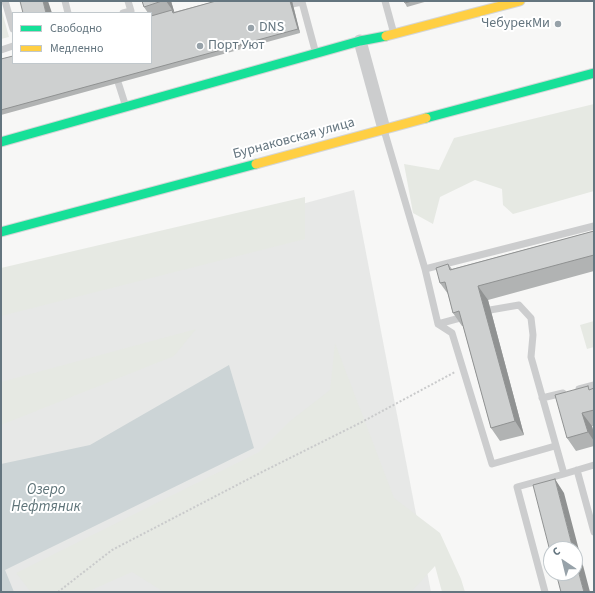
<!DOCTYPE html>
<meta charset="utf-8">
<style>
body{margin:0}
#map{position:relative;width:595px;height:593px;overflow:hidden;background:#f7f7f6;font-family:"Source Sans 3",sans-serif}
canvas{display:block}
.frame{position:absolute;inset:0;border:2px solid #64757f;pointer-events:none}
.legend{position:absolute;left:12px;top:12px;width:140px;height:52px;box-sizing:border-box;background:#fff;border:1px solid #c1c8cc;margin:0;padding:5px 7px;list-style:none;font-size:12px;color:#64757f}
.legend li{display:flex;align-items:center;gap:8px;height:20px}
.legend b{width:20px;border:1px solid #c1c8cc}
.north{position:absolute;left:543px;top:541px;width:40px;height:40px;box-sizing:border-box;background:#fff;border:1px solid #c1c8cc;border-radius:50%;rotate:325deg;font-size:11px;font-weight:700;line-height:16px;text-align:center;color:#64757f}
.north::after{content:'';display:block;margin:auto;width:14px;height:18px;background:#97a2a9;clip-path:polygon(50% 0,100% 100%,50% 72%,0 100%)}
</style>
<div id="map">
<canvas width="595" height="593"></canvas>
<div class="frame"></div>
<ul class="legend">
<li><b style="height:5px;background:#16e098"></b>Свободно</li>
<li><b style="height:5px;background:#ffcf43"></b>Медленно</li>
</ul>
<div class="north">С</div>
</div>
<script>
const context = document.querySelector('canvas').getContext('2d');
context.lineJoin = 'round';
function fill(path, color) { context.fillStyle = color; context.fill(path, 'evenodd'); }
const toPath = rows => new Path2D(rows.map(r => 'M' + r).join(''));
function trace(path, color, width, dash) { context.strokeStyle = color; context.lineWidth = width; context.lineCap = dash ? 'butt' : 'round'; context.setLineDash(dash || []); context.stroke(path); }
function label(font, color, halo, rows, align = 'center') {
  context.font = font + ' "Source Sans 3",sans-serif'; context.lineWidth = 4; context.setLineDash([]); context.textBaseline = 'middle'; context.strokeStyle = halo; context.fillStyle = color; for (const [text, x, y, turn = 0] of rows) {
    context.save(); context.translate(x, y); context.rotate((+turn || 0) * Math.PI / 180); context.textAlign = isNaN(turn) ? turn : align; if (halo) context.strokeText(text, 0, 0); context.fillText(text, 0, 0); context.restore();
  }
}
fill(toPath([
 [354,190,431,592,1,592,1,285]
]), '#e7e8e7');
fill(toPath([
 [1,8,9,37,1,39],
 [594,104,594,191,513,214,503,205,502,189,475,180,440,197,433,224,413,213,404,164,439,170,454,138],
 [305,197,305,239,1,316,1,268],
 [594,321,594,347,587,349,580,325],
 [196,329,174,356,1,425,1,382],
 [335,343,394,498,440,533,461,579,465,592,442,592,435,566,411,592,164,592,132,572,87,592,31,592,16,573,259,452,289,422,330,390]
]), '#e6e9e3');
fill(toPath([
 [229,365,254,448,5,570,14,592,1,592,1,464,90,445]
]), '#ccd4d6');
const fast = toPath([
 [426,118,594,73],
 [1,142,360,41,386,36],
 [1,232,256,164]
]);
const slow = toPath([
 [386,36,520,1],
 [256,164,426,118]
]);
trace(fast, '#d4d5d6', 11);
trace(slow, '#d4d5d6', 11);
trace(toPath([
 [58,592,112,550,262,472,360,423,455,372]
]), '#c9cacb', 2, [2, 2]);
trace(toPath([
 [5,1,13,29],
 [65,1,68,13],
 [385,1,394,34],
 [292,4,302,2,316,54],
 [123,13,131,11,128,1],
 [1,50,13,46],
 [118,82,126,107],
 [384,130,425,269,438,324,452,333,492,464,555,446],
 [425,269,594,226],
 [490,310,519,305,531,318,533,335,531,357,564,474,594,465],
 [438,324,460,318],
 [579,389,594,385],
 [542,398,563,393],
 [577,470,594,532],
 [545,592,517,487,564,474]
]), '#cccdce', 7);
trace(toPath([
 [360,41,384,129]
]), '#cccdce', 13);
trace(fast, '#16e098', 9);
trace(slow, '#ffcf43', 9);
fill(toPath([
 [142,1,171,1,174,12,216,1,292,1,300,33,1,115,1,59,151,63,151,13,148,13,144,7],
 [404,1,428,1,407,7],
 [594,231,594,271,488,300,524,435,500,441,491,428,463,326,462,326,453,313,448,294,440,283,448,264,452,269],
 [594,388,594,426,592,426,594,434,594,446,576,451,567,438]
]), '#b1b3b3');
fill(toPath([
 [43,1,48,1,52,13,46,13],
 [166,1,171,1,175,14],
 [290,1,292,1,300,33,298,29],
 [478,286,488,300,524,435,515,421],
 [582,413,592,426,594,434,594,441,588,432],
 [555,479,564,493,590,592,584,592,575,559,575,549,573,549]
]), '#909292');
const building = toPath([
 [20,1,43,1,46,13,23,13,20,1],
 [142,1,162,1,144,7,142,1],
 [216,1,290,1,298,29,1,110,1,59,13,56,13,63,151,63,151,16,172,10,173,13,216,1],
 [404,1,412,1,405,3,404,1],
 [594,231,594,255,478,286,515,421,491,428,459,311,453,313,445,282,440,283,436,268,448,264,450,270,594,231],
 [588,386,589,390,594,388,594,410,582,413,588,432,567,438,555,395,588,386],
 [555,479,573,549,551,549,551,555,533,485,555,479],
 [575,559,584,592,561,592,556,573,575,573,575,559]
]);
fill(building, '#ced0d0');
trace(building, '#909292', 1);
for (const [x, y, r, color] of [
 [558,24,4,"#97a2a9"],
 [251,28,4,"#97a2a9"],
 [200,46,4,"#97a2a9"]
]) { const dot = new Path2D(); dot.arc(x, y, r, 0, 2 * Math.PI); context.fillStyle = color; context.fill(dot); trace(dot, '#fff', 1.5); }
label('14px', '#64757f', '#fff', [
 ["ЧебурекМи",550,24,"right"],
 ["DNS",259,28],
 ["Порт Уют",208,46]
], 'left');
label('14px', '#64757f', '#fff', [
 ["Бурнаковская улица",294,139,-15]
]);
label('italic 15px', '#5f7479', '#fff', [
 ["Озеро",46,491],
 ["Нефтяник",46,508]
]);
</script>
